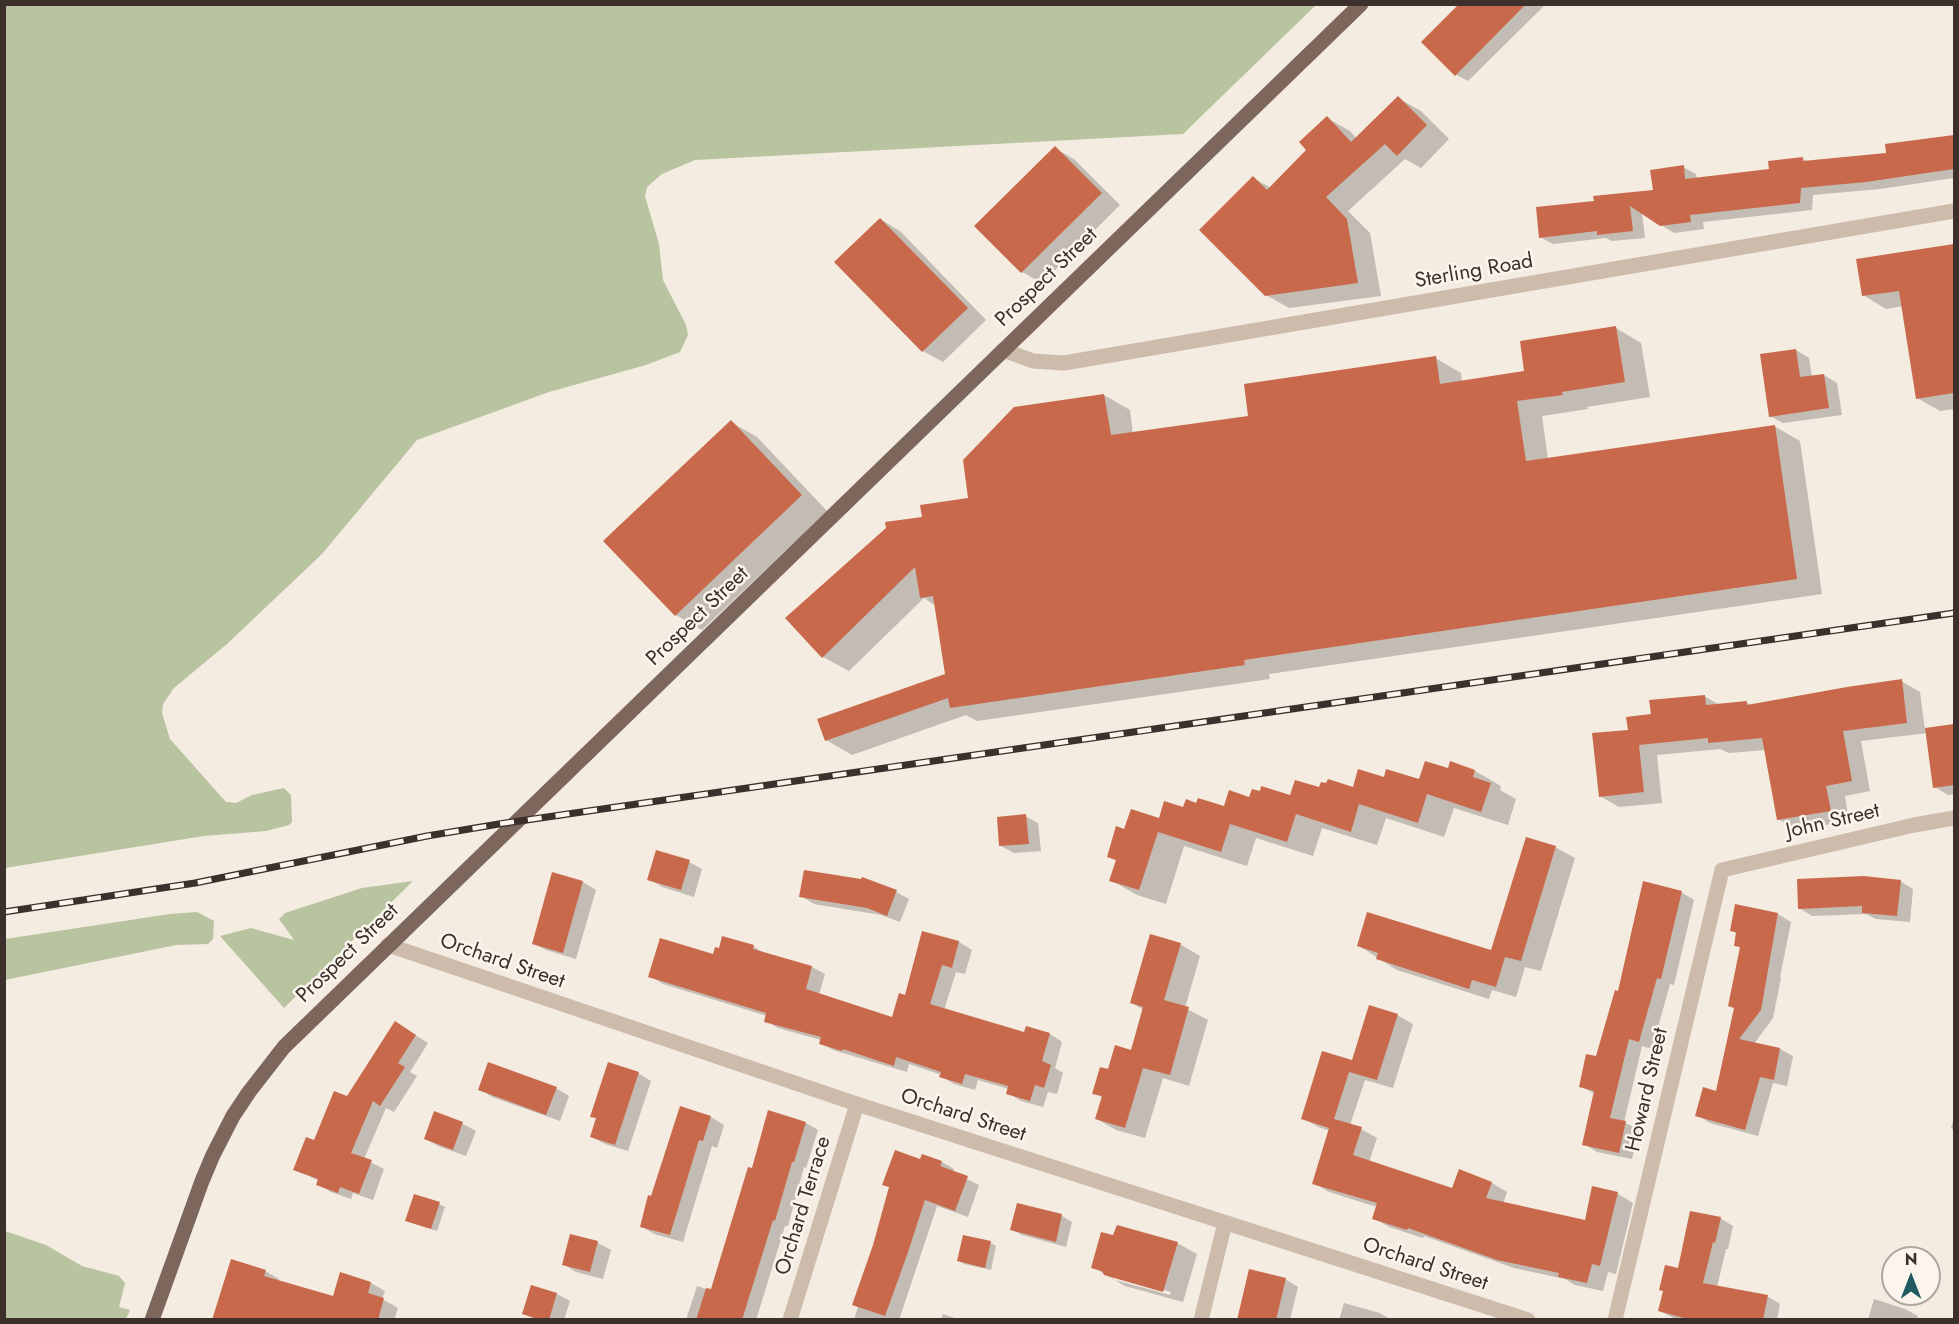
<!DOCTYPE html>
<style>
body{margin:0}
#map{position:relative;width:1959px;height:1324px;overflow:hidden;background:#f4ebe1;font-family:Jost,sans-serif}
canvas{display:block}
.frame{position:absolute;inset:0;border:6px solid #3b302b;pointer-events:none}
.north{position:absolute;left:1881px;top:1246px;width:60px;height:60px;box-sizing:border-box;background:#fbf5ee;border:2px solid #aea6a0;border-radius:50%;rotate:0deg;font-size:16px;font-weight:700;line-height:24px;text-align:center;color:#3b302b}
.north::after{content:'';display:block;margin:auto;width:21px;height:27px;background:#1f5a5e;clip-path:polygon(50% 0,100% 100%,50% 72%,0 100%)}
</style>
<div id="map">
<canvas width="1959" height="1324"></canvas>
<div class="frame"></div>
<div class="north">N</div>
</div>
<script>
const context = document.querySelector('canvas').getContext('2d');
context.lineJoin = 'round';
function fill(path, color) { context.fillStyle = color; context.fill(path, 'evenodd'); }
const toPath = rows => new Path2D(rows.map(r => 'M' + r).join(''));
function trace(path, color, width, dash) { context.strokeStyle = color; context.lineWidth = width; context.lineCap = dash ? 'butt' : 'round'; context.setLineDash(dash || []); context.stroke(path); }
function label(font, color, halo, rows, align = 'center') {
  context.font = font + ' Jost,sans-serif'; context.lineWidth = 5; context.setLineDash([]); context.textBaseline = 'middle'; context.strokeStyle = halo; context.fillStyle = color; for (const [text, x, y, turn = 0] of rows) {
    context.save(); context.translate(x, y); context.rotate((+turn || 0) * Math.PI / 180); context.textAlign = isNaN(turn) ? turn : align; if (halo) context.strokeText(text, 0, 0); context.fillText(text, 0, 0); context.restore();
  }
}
fill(toPath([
 [5,4,1316,4,1316,5,1183,134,695,160,662,174,647,187,645,196,659,244,663,280,686,325,688,335,680,352,646,365,549,392,417,440,322,554,227,644,174,688,163,704,162,713,170,739,226,802,236,803,252,795,284,788,291,795,292,822,289,825,266,831,204,836,5,868],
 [413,881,284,1008,220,936,251,928,294,940,279,919,285,913,362,888],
 [197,912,214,921,213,939,208,944,176,945,5,980,5,939,170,914],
 [5,1231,46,1245,82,1266,119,1276,125,1283,119,1307,130,1310,126,1319,5,1319]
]), '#b8c4a0');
fill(toPath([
 [1460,4,1546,4,1468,81,1455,74,1423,42],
 [1398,98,1421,111,1449,139,1421,168,1405,159,1348,211,1370,233,1381,296,1289,308,1266,295,1253,178,1271,188,1308,150,1327,118,1350,131,1357,139],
 [1954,136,1954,178,1880,189,1813,195,1812,210,1703,222,1704,229,1674,233,1642,213,1645,238,1612,241,1606,238,1553,244,1540,237,1595,202,1654,192,1683,167,1696,174,1697,179,1770,171,1803,159,1809,162,1888,154,1886,145],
 [1055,148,1075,160,1120,205,1042,283,1022,272,976,226],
 [880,219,900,231,986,320,943,362,923,351],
 [1954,245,1954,409,1940,411,1917,398,1903,306,1886,309,1863,295,1858,260],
 [1616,328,1641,343,1650,397,1587,407,1588,409,1542,416,1548,459,1774,426,1800,441,1822,594,1269,674,1270,679,977,721,966,715,852,755,826,740,947,675,936,606,924,598,849,671,823,657,924,518,970,499,1104,395,1130,410,1133,434,1250,417,1435,358,1461,373,1462,382,1525,373],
 [1796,350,1809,358,1812,377,1824,375,1837,383,1842,415,1783,423,1770,416],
 [731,422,757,437,827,511,702,630,676,615],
 [1901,681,1920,692,1925,730,1954,726,1954,794,1948,795,1935,787,1928,733,1861,741,1870,791,1845,796,1849,821,1797,830,1778,819,1766,750,1729,753,1720,749,1657,755,1662,803,1619,807,1600,796,1629,731,1652,716,1704,696,1720,705,1746,702,1752,706],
 [1451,763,1475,771,1501,786,1500,790,1516,799,1508,825,1454,808,1444,837,1386,818,1377,845,1322,828,1313,856,1256,838,1247,866,1184,846,1166,904,1137,895,1111,880,1117,861,1109,857,1125,830,1160,820,1184,808,1197,804,1225,808,1250,799,1290,797,1320,789,1354,789,1385,779,1420,781,1449,770],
 [1025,816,1038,823,1041,851,1014,853,1001,846],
 [1555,847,1575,858,1541,971,1525,967,1516,997,1492,990,1489,999,1397,970,1359,946,1492,952],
 [689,862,702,869,694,897,662,887,649,879],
 [554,874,583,882,596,890,576,959,546,950,533,943],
 [1900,881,1913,889,1910,922,1876,919,1866,914,1812,916,1799,908],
 [896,892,909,899,900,922,881,915,814,904,801,896],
 [1681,892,1694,900,1674,985,1670,984,1652,1049,1642,1046,1624,1122,1639,1130,1632,1159,1597,1152,1584,1144,1595,1094,1580,1086,1597,1058,1619,993],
 [1778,914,1791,922,1780,977,1781,978,1773,1018,1754,1044,1780,1049,1793,1056,1787,1086,1773,1083,1758,1136,1710,1123,1697,1115,1717,1092,1736,1009,1730,1006,1741,948,1735,945,1737,934,1731,930],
 [923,933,959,942,972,950,965,974,956,972,944,1010,1025,1034,1050,1034,1062,1042,1055,1068,1063,1073,1057,1094,1048,1092,1043,1107,1021,1101,1008,1093,1009,1089,978,1080,975,1090,954,1084,941,1076,942,1075,909,1064,907,1072,833,1050,821,1043,821,1040,778,1028,766,1021,767,1016,663,984,650,976,714,956,753,946,767,955,812,967,825,974,819,995,893,1019,906,997],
 [1180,944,1200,956,1185,1008,1208,1020,1189,1086,1163,1078,1145,1138,1116,1130,1097,1119,1103,1098,1094,1093,1110,1071,1132,1052,1144,1010,1132,1003],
 [1397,1015,1413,1024,1393,1088,1365,1080,1350,1125,1361,1129,1377,1138,1369,1162,1453,1190,1460,1171,1492,1183,1507,1192,1503,1204,1586,1222,1593,1188,1618,1194,1633,1203,1616,1274,1608,1272,1603,1291,1575,1285,1565,1279,1514,1268,1424,1236,1423,1238,1389,1227,1374,1218,1377,1207,1329,1192,1314,1183,1330,1131,1318,1127,1303,1118],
 [409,1031,428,1043,410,1072,417,1076,394,1112,386,1108,364,1159,384,1169,373,1200,353,1193,351,1199,331,1192,318,1184,319,1181,295,1169,347,1098],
 [638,1073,651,1081,628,1151,605,1144,592,1137,598,1119,592,1116],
 [556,1088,569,1096,560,1121,492,1097,480,1089],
 [681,1108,711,1117,724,1125,717,1148,712,1146,683,1242,654,1234,641,1226,652,1198],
 [769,1112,806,1123,818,1130,806,1168,804,1167,788,1226,785,1226,756,1320,686,1320,697,1286,712,1291,753,1170],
 [435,1113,463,1124,476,1131,466,1156,438,1146,426,1139],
 [1954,1118,1954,1130,1951,1128],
 [923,1156,942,1162,954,1169,953,1172,979,1185,968,1217,937,1206,899,1320,854,1320,858,1307,853,1305],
 [439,1204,445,1207,437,1231,413,1223],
 [1018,1204,1062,1216,1072,1222,1066,1247,1022,1235,1011,1229],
 [1720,1218,1733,1226,1728,1249,1726,1249,1717,1287,1767,1296,1780,1304,1777,1320,1678,1320,1660,1311,1679,1270],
 [571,1235,598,1243,611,1250,603,1279,576,1272,563,1264],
 [1115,1237,1177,1243,1197,1254,1183,1302,1125,1286,1115,1280,1170,1295,1171,1292,1110,1275,1115,1280,1092,1267],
 [991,1243,996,1246,991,1270,964,1264,958,1260],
 [265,1271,279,1279,279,1282,334,1298,341,1274,371,1283,385,1291,382,1299,398,1308,394,1320,214,1320],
 [1285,1279,1298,1287,1290,1320,1239,1320],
 [557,1294,570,1301,564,1320,535,1320,524,1313],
 [1874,1299,1905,1309,1918,1316,1917,1320,1868,1320],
 [1344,1303,1380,1313,1391,1320,1339,1320],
 [943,1314,960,1320,941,1320]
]), '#0003');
fill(toPath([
 [1526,4,1455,76,1421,42,1458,5],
 [1398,96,1427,125,1397,156,1385,144,1326,197,1347,219,1358,283,1265,296,1199,230,1253,176,1267,190,1306,150,1299,142,1327,116,1351,142],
 [1954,135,1954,169,1866,182,1801,188,1800,203,1690,215,1691,222,1660,226,1630,206,1633,231,1597,235,1597,231,1539,238,1536,207,1594,201,1593,196,1653,190,1650,170,1684,165,1685,179,1769,169,1768,161,1803,157,1803,161,1886,153,1885,144],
 [1055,146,1102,193,1021,273,974,226],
 [880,218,968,308,922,352,834,262],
 [1954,244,1954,393,1916,399,1899,291,1862,296,1856,259],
 [1616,326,1625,382,1562,392,1563,395,1517,401,1526,461,1775,425,1797,579,1244,660,1245,665,950,708,948,698,825,741,817,719,945,674,933,596,920,598,915,567,822,658,785,618,886,528,885,522,922,517,920,505,968,498,963,460,1014,407,1104,394,1111,435,1248,416,1244,384,1436,356,1440,384,1524,371,1520,341],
 [1796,349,1800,377,1824,374,1829,408,1769,417,1760,354],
 [731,420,802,495,675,616,603,541],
 [1902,679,1907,723,1843,731,1852,781,1826,786,1831,811,1777,820,1762,738,1708,743,1708,738,1639,745,1644,792,1599,797,1592,733,1628,730,1626,717,1651,714,1649,700,1705,695,1706,705,1747,701,1747,705,1847,687],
 [1954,724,1954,785,1933,788,1925,728],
 [1425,761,1448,768,1450,761,1475,770,1473,777,1491,783,1481,812,1427,794,1418,823,1359,804,1351,832,1296,814,1287,842,1230,824,1221,852,1158,832,1139,890,1109,881,1116,860,1107,857,1116,826,1124,829,1131,809,1159,818,1164,801,1183,807,1186,799,1196,803,1198,798,1224,806,1229,790,1249,797,1252,789,1260,791,1261,786,1290,795,1295,780,1319,787,1321,782,1326,783,1328,779,1353,787,1358,769,1384,777,1386,769,1419,779],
 [1026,814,1029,844,999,846,997,817],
 [1526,837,1556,846,1521,961,1505,957,1496,987,1472,980,1469,989,1376,959,1378,953,1357,946,1367,912,1491,950],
 [656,850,690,860,681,890,647,880],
 [804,870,861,879,862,877,897,890,887,916,867,908,799,897],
 [552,872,583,881,563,953,532,944],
 [1864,876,1901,880,1897,916,1862,913,1862,906,1798,909,1797,879],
 [1643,881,1682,891,1661,979,1657,978,1639,1042,1629,1039,1610,1118,1626,1121,1619,1153,1582,1145,1594,1091,1579,1087,1586,1054,1596,1056,1615,990,1618,991],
 [1735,904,1778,913,1761,1010,1739,1039,1780,1048,1774,1080,1760,1077,1745,1130,1695,1116,1703,1087,1716,1091,1734,1008,1728,1006,1740,947,1734,946,1736,932,1730,931],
 [922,931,959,941,952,968,942,965,930,1004,1024,1032,1026,1026,1050,1033,1042,1061,1051,1065,1044,1088,1035,1085,1030,1101,1006,1094,1008,1086,965,1074,962,1084,939,1077,941,1072,896,1057,894,1066,843,1049,842,1051,819,1044,821,1037,764,1022,766,1013,648,977,660,938,713,954,715,947,719,948,722,936,754,945,753,949,812,966,806,989,892,1017,899,993,905,995],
 [1150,934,1181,943,1164,1000,1189,1007,1170,1075,1143,1068,1125,1128,1095,1119,1102,1096,1092,1094,1100,1067,1108,1069,1115,1045,1131,1050,1143,1007,1130,1003],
 [1369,1005,1398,1014,1377,1080,1349,1072,1334,1119,1362,1127,1353,1155,1452,1188,1459,1169,1492,1182,1486,1198,1585,1220,1592,1186,1618,1192,1600,1266,1592,1264,1587,1283,1558,1277,1559,1273,1497,1260,1408,1228,1407,1230,1372,1219,1377,1203,1312,1184,1329,1128,1301,1119,1322,1051,1352,1060],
 [395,1021,416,1035,398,1063,405,1067,380,1106,373,1101,351,1153,372,1160,359,1194,340,1187,338,1193,316,1185,318,1179,293,1170,306,1137,314,1140,334,1091,347,1096],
 [488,1062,557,1087,546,1115,478,1090],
 [608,1062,639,1072,615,1145,590,1137,596,1118,590,1117],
 [680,1106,711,1116,703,1141,699,1140,670,1235,640,1227,648,1195,651,1196],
 [768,1110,806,1122,794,1162,792,1162,775,1221,773,1220,742,1320,696,1320,706,1288,711,1289,748,1167,752,1168],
 [434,1111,463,1122,453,1150,424,1139],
 [895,1150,920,1159,922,1154,942,1161,940,1166,968,1176,955,1211,925,1200,907,1255,885,1316,852,1305,873,1245,889,1187,882,1185],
 [414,1194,440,1202,431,1229,405,1221],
 [1017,1203,1062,1214,1056,1242,1010,1230],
 [1690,1211,1721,1217,1715,1243,1713,1242,1703,1283,1768,1295,1763,1320,1691,1320,1658,1311,1663,1291,1659,1290,1665,1265,1678,1268],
 [1117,1225,1178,1242,1163,1292,1104,1275,1102,1271,1091,1268,1101,1232,1113,1235],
 [570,1234,598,1241,590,1272,562,1265],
 [963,1235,991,1241,985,1268,957,1261],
 [231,1259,266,1270,264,1276,333,1296,340,1272,371,1282,368,1293,384,1298,378,1320,212,1320],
 [1249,1269,1286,1278,1276,1320,1237,1320],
 [531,1285,557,1293,549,1320,541,1320,522,1314]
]), '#c8694b');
trace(toPath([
 [1003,350,1033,361,1064,363,1954,211],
 [388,945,857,1104,1528,1320],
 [790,1320,857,1104],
 [1201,1320,1225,1223],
 [1615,1320,1722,870,1914,825,1954,818]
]), '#cdbbac', 15);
trace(toPath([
 [152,1320,202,1181,213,1155,233,1116,249,1092,284,1047,1361,4]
]), '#7d675c', 15);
const rail = toPath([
 [4,912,195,883,427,836,499,824,1954,613]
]);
trace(rail, '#3b302b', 7);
trace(rail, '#fbf5ee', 4.5, [14]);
label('21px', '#3b302b', '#fbf5ee', [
 ["Sterling Road",1474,272,-10],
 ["Prospect Street",1047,278,-44],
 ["Prospect Street",698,617,-44],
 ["John Street",1833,822,-13],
 ["Prospect Street",348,954,-44],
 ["Orchard Street",502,962,19],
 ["Howard Street",1648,1090,-77],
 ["Orchard Street",963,1116,18],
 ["Orchard Terrace",804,1206,-73],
 ["Orchard Street",1425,1265,18]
]);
</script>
